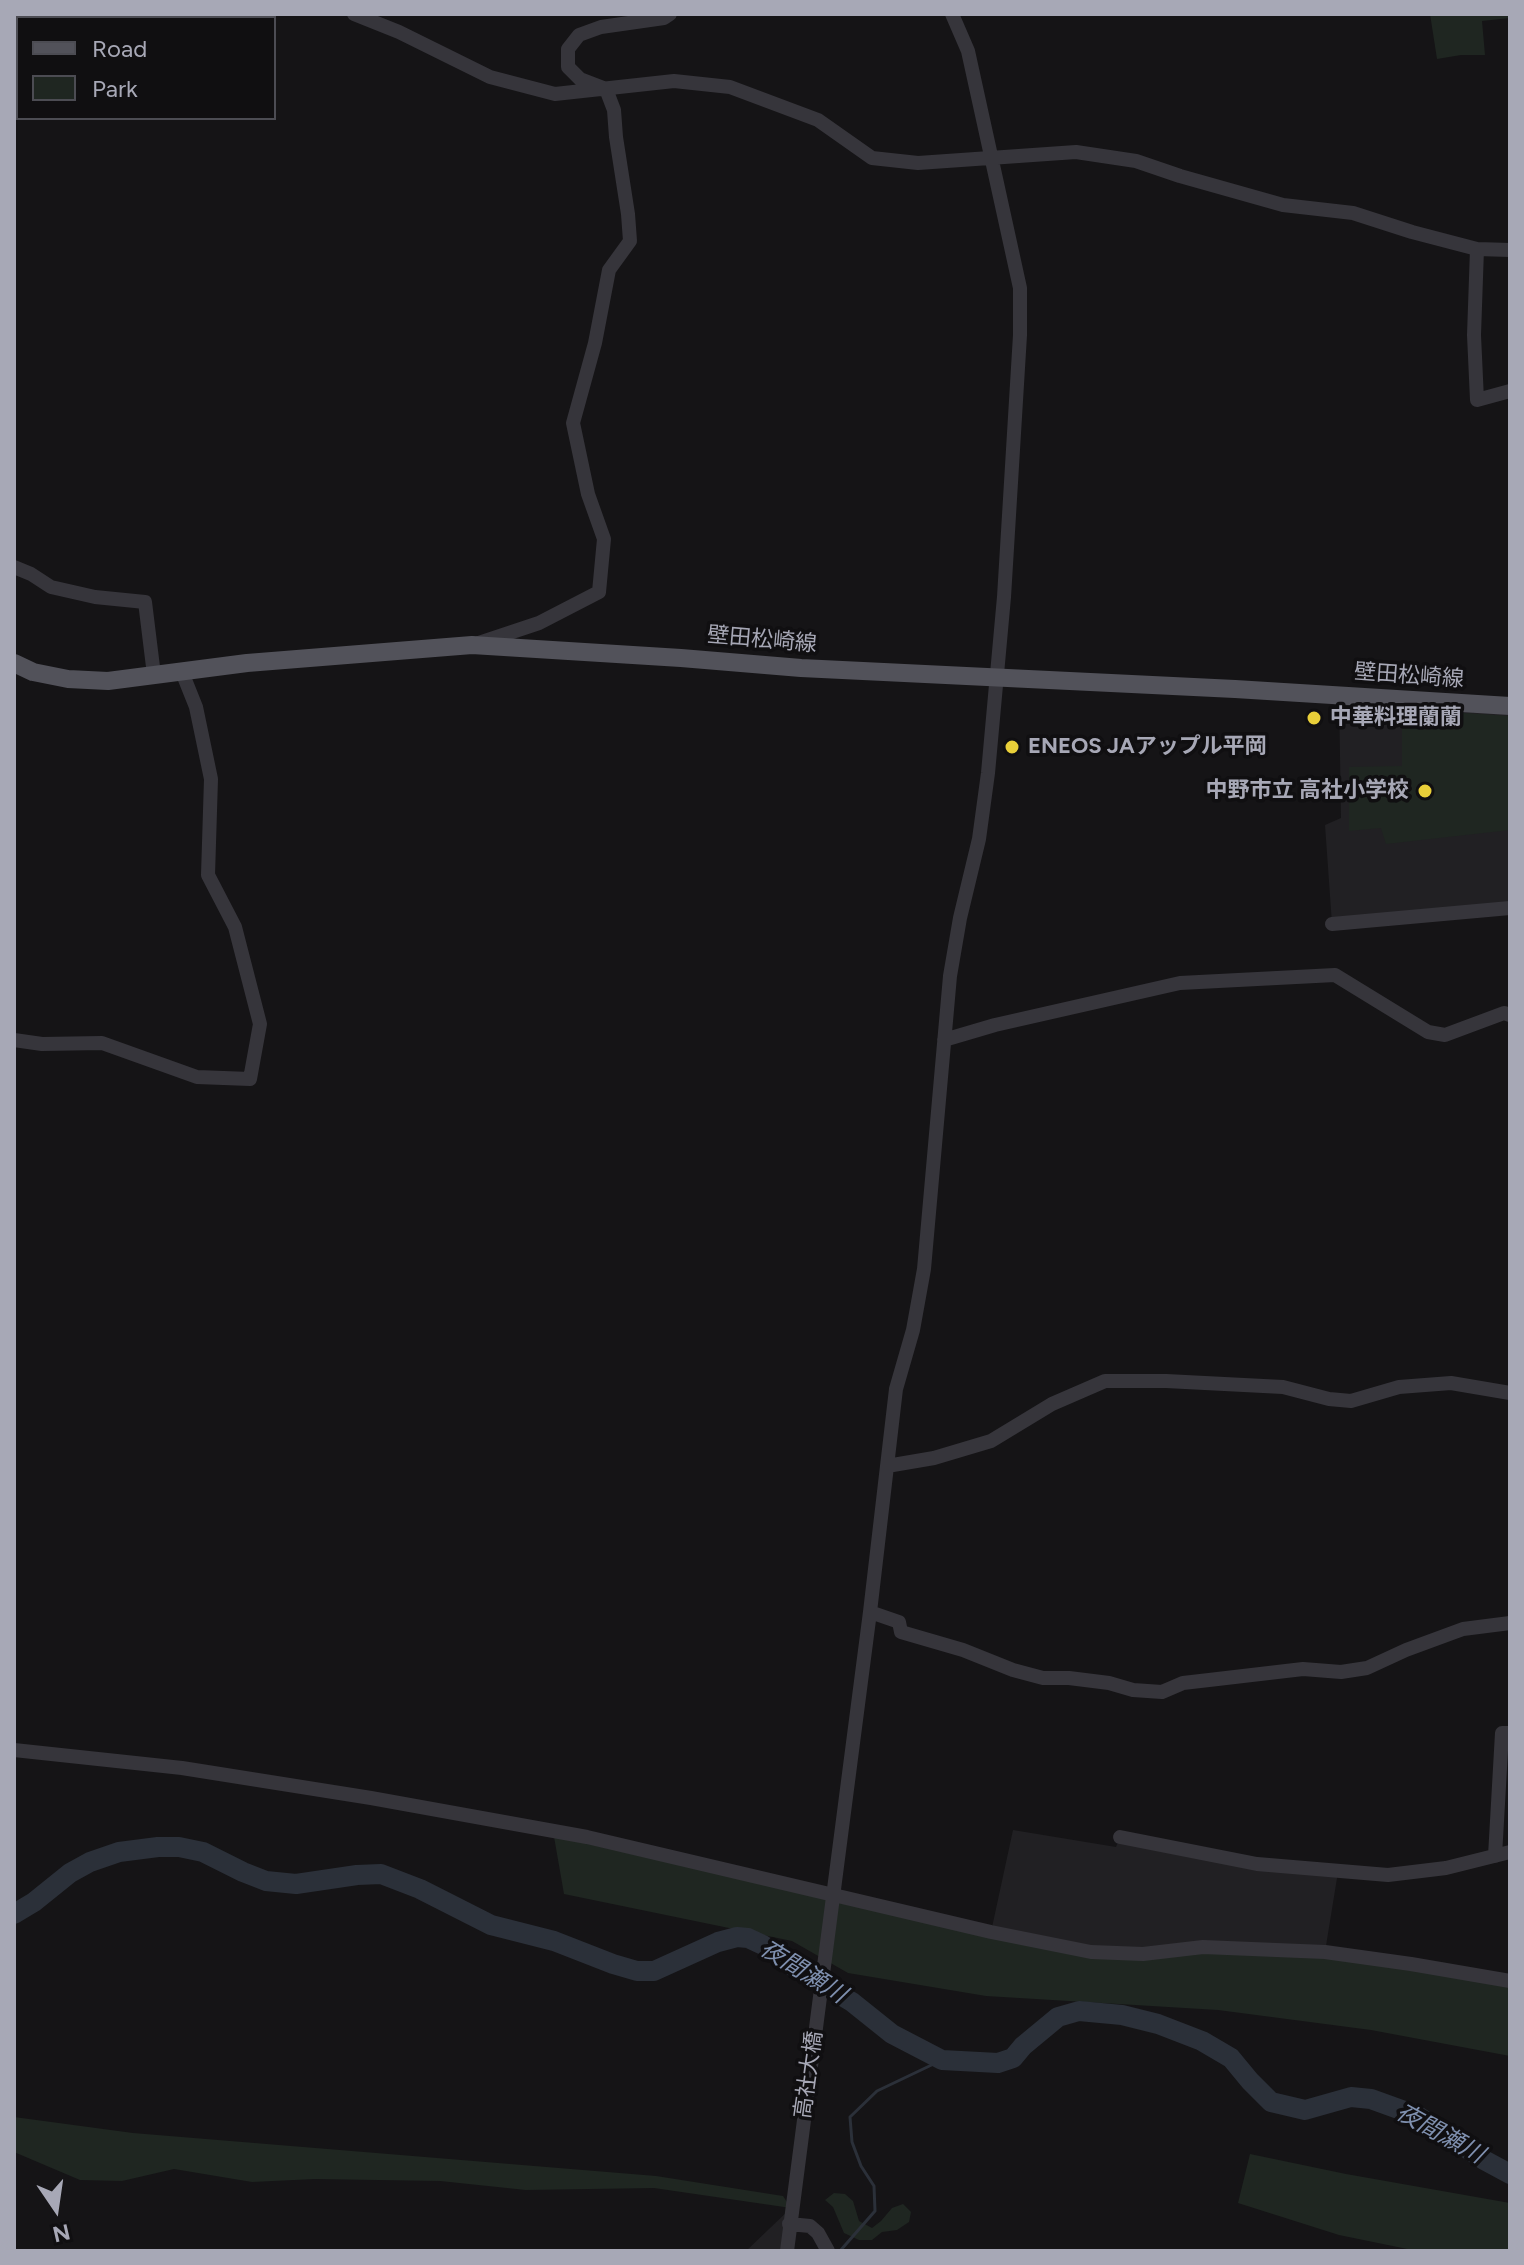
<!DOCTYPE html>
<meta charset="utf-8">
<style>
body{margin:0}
#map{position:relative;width:1524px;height:2265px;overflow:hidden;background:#151416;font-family:Figtree,sans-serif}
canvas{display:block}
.frame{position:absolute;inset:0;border:16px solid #a7a8b6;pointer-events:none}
.legend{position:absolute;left:16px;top:16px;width:260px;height:104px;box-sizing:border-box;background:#100f11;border:2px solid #4c4c53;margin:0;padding:10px 14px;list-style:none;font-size:24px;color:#a7a8b6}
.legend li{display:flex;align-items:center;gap:16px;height:40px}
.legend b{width:40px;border:2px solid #4c4c53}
.north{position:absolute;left:16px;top:2169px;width:80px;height:80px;-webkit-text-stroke:6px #100f11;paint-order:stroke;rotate:167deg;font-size:22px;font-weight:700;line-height:32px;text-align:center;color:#a7a8b6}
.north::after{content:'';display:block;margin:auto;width:28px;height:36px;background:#a7a8b6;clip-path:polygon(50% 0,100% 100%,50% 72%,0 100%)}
</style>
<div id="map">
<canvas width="1524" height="2265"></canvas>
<div class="frame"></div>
<ul class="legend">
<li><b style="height:10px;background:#52525a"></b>Road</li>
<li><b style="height:22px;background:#1f2621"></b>Park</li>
</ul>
<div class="north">N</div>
</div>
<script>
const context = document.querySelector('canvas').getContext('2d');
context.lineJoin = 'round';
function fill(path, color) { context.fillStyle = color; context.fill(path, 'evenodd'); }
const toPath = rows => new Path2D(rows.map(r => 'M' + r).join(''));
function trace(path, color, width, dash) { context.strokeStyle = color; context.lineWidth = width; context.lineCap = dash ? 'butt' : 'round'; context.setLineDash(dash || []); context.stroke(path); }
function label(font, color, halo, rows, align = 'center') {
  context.font = font + ' Figtree,"Noto Sans JP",sans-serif'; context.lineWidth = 7; context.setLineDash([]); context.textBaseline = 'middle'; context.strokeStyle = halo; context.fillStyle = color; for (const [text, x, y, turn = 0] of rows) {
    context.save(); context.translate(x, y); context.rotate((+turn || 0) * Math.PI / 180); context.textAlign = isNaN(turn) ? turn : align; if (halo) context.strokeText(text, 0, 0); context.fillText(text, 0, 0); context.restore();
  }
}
fill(toPath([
 [1339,695,1510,706,1510,908,1332,924,1325,825,1341,818],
 [1013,1830,1116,1847,1120,1837,1338,1872,1325,1952,1143,1954,991,1932],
 [791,2208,787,2251,746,2251]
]), '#212023');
fill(toPath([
 [1430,14,1510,14,1510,18,1482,21,1485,55,1461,55,1437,59],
 [1402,709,1510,716,1510,830,1386,844,1381,828,1349,831,1349,767,1402,766],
 [553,1831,1091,1952,1325,1952,1510,1981,1510,2056,1371,2030,1218,2010,986,1996,848,1973,792,1941,564,1894],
 [14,2117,133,2133,656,2176,783,2196,791,2208,654,2188,526,2190,440,2181,315,2179,252,2182,174,2169,122,2181,80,2180,14,2152],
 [1250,2154,1346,2174,1510,2203,1510,2251,1417,2251,1339,2235,1238,2203],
 [834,2193,845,2194,853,2201,859,2221,872,2228,881,2221,892,2208,903,2204,911,2212,909,2222,897,2230,882,2232,872,2240,859,2240,844,2233,833,2207,825,2200]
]), '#1f2621');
trace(toPath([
 [840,2251,875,2211,874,2186,861,2166,852,2142,850,2117,877,2091,942,2060]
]), '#2b3039', 3);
trace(toPath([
 [14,1914,34,1902,70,1873,90,1862,119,1852,158,1847,179,1847,203,1852,243,1872,266,1881,296,1884,357,1875,381,1874,420,1889,491,1925,554,1941,613,1964,637,1971,654,1971,718,1942,737,1937,748,1938,763,1945,795,1968,852,2002,892,2034,942,2060,998,2063,1013,2058,1023,2046,1058,2017,1079,2011,1122,2015,1158,2024,1202,2041,1231,2058,1250,2081,1271,2102,1305,2110,1351,2097,1371,2099,1418,2116,1484,2160,1510,2174]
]), '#2b3039', 20);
trace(toPath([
 [354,14,399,32,490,77,555,94,674,81,730,87,818,120,872,158,918,163,1076,152,1136,161,1180,176,1283,205,1353,213,1412,232,1477,249,1510,250],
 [1477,249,1474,335,1477,400,1510,391],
 [14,567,31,574,51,587,95,597,145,602,154,675],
 [479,643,539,623,599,592,604,539,588,494,573,423,595,343,609,270,630,241,628,214,616,137,614,110,606,89,580,79,568,67,568,49,579,35,601,27,664,18,670,14],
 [1332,924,1510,908],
 [14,1040,42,1044,102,1043,197,1077,250,1079,260,1024,235,927,208,875,211,779,196,707,182,672],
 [944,1040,995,1025,1180,983,1335,975,1428,1032,1445,1035,1504,1013,1510,1015],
 [887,1466,934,1458,991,1441,1052,1404,1105,1381,1166,1381,1283,1387,1329,1399,1351,1401,1399,1387,1451,1383,1510,1393],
 [870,1612,899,1622,901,1632,963,1650,1013,1670,1043,1678,1069,1678,1109,1683,1133,1690,1162,1692,1183,1683,1209,1680,1303,1669,1341,1672,1367,1668,1406,1650,1463,1629,1510,1623],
 [14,1750,182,1768,371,1798,587,1837,991,1932,1091,1952,1143,1954,1203,1947,1325,1952,1411,1964,1510,1981],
 [1120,1837,1257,1864,1388,1875,1446,1868,1510,1852],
 [1495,1856,1502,1733,1510,1733],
 [789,2224,810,2226,818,2233,828,2251],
 [787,2251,870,1612,896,1389,913,1330,924,1269,950,976,960,918,979,839,988,773,1004,597,1020,335,1020,288,968,51,952,14]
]), '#36353b', 14);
trace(toPath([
 [14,663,33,672,68,679,108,681,247,663,472,645,681,658,801,668,1235,689,1510,706]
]), '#52525a', 18);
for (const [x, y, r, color] of [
 [1314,718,8,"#e9cf39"],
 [1012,747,8,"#e9cf39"],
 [1425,791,8,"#e9cf39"]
]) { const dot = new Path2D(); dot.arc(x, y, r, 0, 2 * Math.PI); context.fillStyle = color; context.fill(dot); trace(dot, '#100f11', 3); }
label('22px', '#a7a8b6', '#100f11', [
 ["壁田松崎線",762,640,5],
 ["壁田松崎線",1409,676,4],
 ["高社大橋",809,2075,-82]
]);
label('bold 22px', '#a7a8b6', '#100f11', [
 ["中華料理蘭蘭",1330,718],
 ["ENEOS JAアップル平岡",1028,747],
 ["中野市立 高社小学校",1409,791,"right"]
], 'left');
label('italic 24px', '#7f90af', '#100f11', [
 ["夜間瀬川",803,1972,32],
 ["夜間瀬川",1440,2134,29]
]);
</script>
